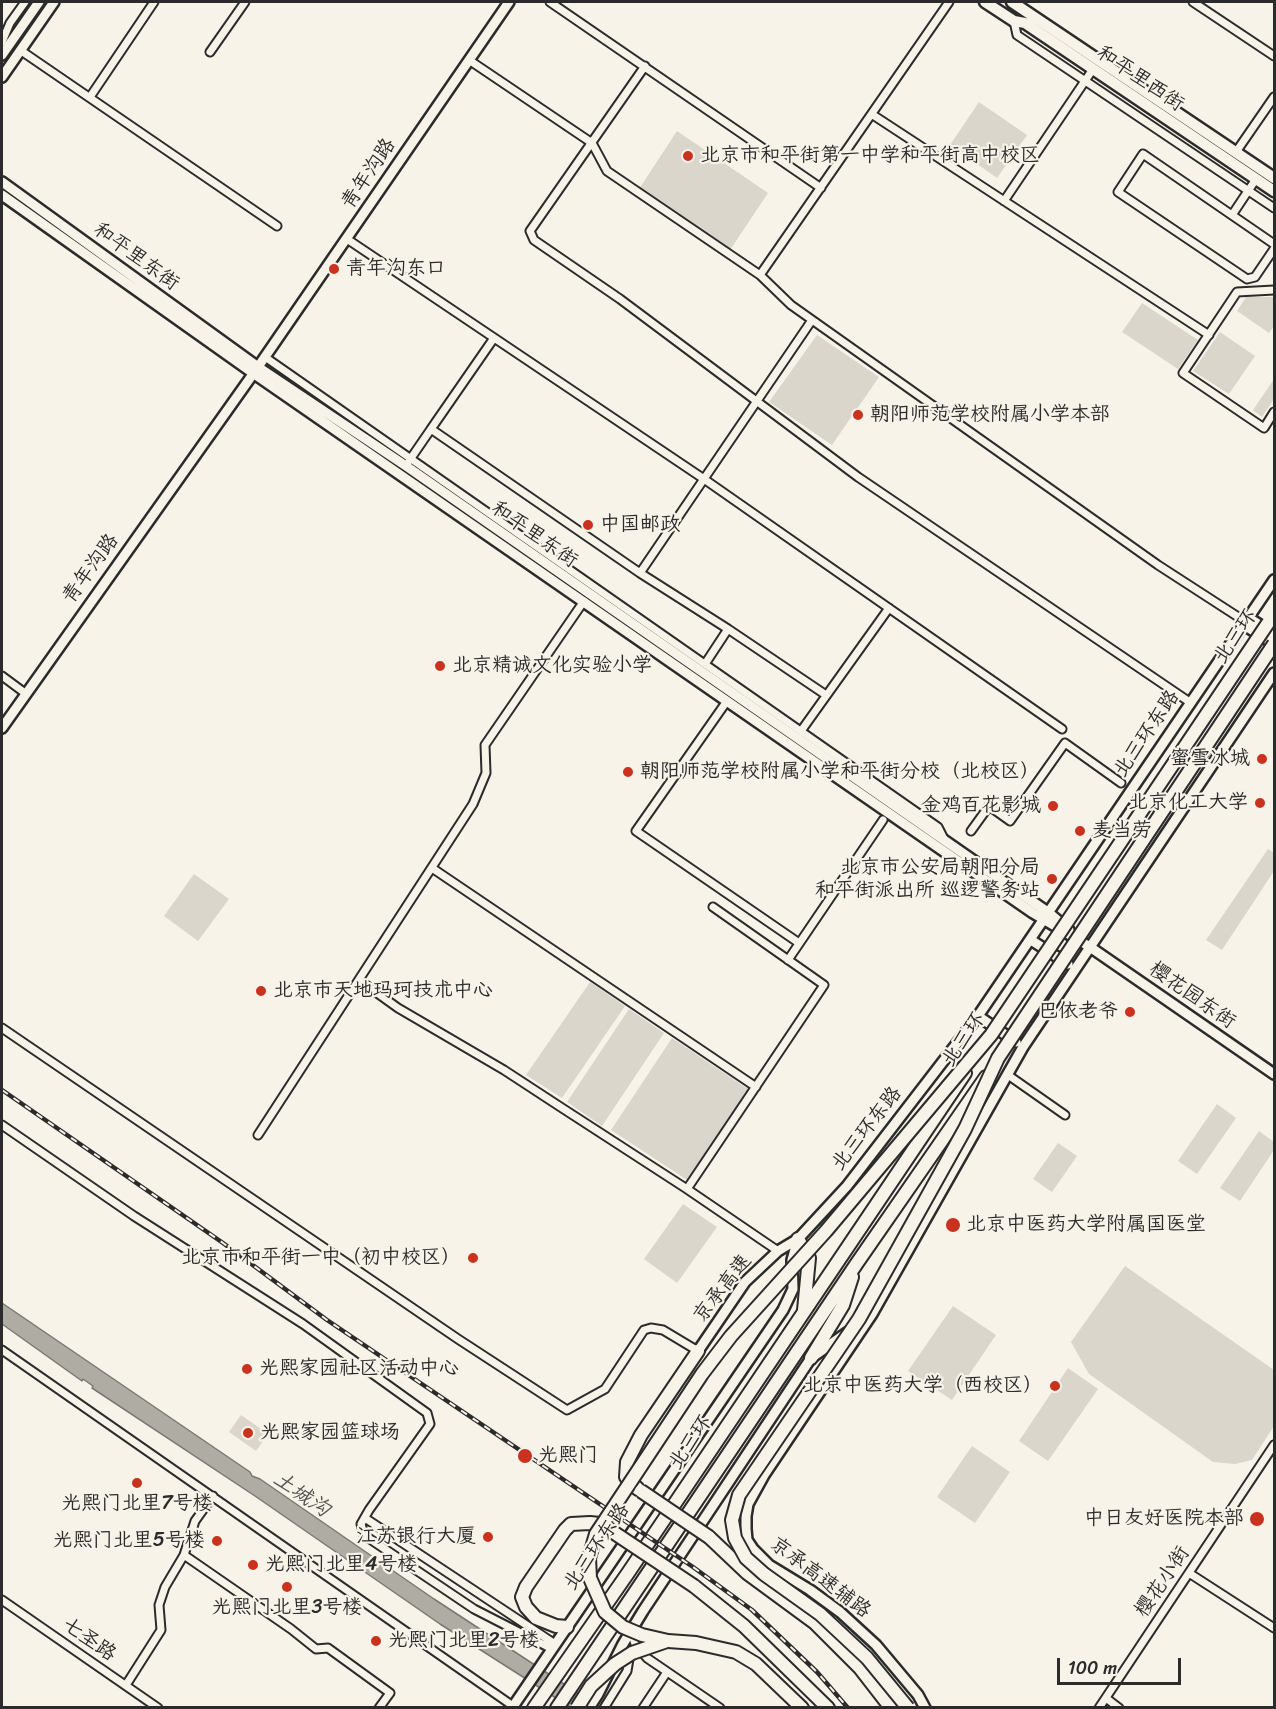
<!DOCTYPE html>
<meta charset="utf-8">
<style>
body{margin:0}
#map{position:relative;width:1276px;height:1709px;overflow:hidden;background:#f7f3e8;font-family:Sriracha,sans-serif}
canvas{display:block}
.frame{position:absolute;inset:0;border:3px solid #2b2b2b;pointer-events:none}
.scale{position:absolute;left:1057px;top:1658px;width:124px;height:27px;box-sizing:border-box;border:3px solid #2b2b2b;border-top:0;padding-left:8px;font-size:18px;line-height:21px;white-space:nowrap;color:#2b2b2b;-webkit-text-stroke:4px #f7f3e8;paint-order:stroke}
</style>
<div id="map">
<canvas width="1276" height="1709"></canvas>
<div class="frame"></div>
<div class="scale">100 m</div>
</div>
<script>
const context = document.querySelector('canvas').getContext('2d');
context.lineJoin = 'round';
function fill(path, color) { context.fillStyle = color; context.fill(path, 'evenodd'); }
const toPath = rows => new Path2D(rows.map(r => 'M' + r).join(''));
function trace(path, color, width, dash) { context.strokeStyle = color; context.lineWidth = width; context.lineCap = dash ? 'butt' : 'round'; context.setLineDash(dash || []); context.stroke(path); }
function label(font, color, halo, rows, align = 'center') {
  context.font = font + ' Sriracha,"LXGW WenKai TC",sans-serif'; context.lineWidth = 4.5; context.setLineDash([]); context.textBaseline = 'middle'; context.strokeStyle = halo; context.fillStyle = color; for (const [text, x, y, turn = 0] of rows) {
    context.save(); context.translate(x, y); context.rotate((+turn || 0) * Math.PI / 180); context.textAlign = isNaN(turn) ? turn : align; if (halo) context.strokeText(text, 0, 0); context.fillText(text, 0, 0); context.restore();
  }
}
fill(toPath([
 [979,102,1027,135,997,178,950,145],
 [677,131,768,193,730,250,639,189],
 [1246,297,1274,297,1274,326,1269,333,1237,311],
 [1142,303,1198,340,1178,369,1122,332],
 [1220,332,1255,356,1229,394,1193,371],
 [817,335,879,377,832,445,769,402],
 [1274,379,1274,399,1262,417,1253,410],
 [1268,849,1274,853,1274,871,1222,950,1206,940],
 [194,874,229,899,198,941,164,916],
 [590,982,625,1006,562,1098,526,1075],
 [629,1009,664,1033,602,1126,567,1102],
 [672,1038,748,1089,687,1180,611,1130],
 [1217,1104,1236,1118,1197,1174,1178,1161],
 [1259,1131,1274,1142,1274,1150,1240,1201,1220,1188],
 [1058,1143,1077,1156,1052,1192,1033,1179],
 [683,1204,717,1227,677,1283,644,1259],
 [1125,1266,1274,1370,1274,1426,1252,1460,1235,1464,1213,1462,1089,1374,1071,1342],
 [953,1306,996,1335,952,1400,908,1371],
 [1068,1368,1098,1389,1048,1461,1019,1441],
 [241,1415,268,1434,256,1451,229,1432],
 [972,1446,1010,1472,975,1523,937,1497]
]), '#dad6cc');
const water = toPath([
 [2,1303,250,1472,252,1476,260,1479,434,1599,599,1707,570,1707,440,1624,255,1496,92,1388,93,1386,83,1379,82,1381,2,1324,2,1303]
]);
fill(water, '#afaca4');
trace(water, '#7a7874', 1.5);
const street = toPath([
 [550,2,821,188],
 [1193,2,1274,56],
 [1014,21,1017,35,1274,208],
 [2,42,10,23,25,2],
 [20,50,277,226],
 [210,52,245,2],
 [469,60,592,143,607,171,760,275,791,305,1158,565,1246,622],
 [645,66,530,231,534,240,620,299,858,477,1191,703],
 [90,97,154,2],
 [873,115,1209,335],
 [1236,152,1274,97],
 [1004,201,1093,69],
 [1232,215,1256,179],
 [347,239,704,479,1062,729],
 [1274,244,1143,154,1118,192,1247,279,1255,277,1274,249],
 [760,275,949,2],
 [1274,290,1237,292,1183,373,1264,428,1274,412],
 [265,357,938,827,944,839],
 [431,429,494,338],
 [409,461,431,429,640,573,728,629,826,695],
 [640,573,812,320],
 [705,664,728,629],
 [2,676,25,693],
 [727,701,636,831,799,943],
 [801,731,889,608],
 [971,831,989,806,1010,821,1065,743,1121,783],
 [432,868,756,1087],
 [788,960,883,820],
 [359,980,398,1008,504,1070,559,1106,687,1189,778,1251],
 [2,1028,458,1339,567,1410,605,1389,644,1330,651,1328,663,1330,698,1351],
 [1008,1075,1065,1115],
 [2,1125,134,1216,303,1324,427,1413,430,1424,369,1510,361,1524,364,1535,474,1609,552,1649],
 [258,1135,473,804,486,773,485,745,584,601],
 [687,1189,824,985,713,907],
 [2,1350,513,1706],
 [213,1496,195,1521,184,1555,291,1629,316,1649,328,1648,390,1693,379,1708],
 [365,1518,555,1644],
 [1189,1573,1274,1628],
 [2,1600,158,1708],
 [633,1638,635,1644,647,1658,720,1708],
 [126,1685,161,1630,159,1605,165,1587,184,1555],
 [1106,1698,1119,1708],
 [604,1708,627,1671,630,1653],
 [643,1708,667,1672],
 [1099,1708,1274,1445]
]);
const secondary = toPath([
 [2,55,39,2],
 [2,77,54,2],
 [2,182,258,367,406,466,1049,913,1069,930],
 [2,195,253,373,1033,913,1090,947,1274,1074],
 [1249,618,1274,634],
 [1244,625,1274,644],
 [2,728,258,367,509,2],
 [1031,940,1068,964],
 [978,1016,1016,1042],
 [698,1351,745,1282,778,1251,798,1239],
 [512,1708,783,1310,793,1289,792,1260,798,1239,847,1186,978,1016,1274,580],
 [589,1708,598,1694,623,1644,643,1611,811,1358,848,1332],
 [925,1708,918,1695,876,1645,840,1612,810,1590,769,1565,753,1549,747,1540,746,1529,746,1516,748,1504,764,1475,872,1314,1023,1047,1274,673]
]);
const primary = toPath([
 [985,2,1014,21,1025,23,1274,191],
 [1012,2,1274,178]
]);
const highway = toPath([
 [798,1239,809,1258,804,1310],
 [811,1358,843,1305,852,1277],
 [638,1489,626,1477,627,1462,641,1435,698,1351],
 [709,1537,747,1573,815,1623,860,1668,891,1708],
 [694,1586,744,1626,828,1708],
 [567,1627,556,1626,536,1618,526,1607,522,1597,526,1587,565,1530,571,1524,590,1523,600,1524,610,1530],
 [668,1641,696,1643,736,1652,756,1664,802,1708],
 [534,1708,628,1573,965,1073],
 [557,1708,857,1263,986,1077]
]);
trace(street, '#2b2b2b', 11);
trace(secondary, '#2b2b2b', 14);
trace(primary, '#2b2b2b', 15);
trace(highway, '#2b2b2b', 16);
trace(street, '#f7f3e8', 7);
trace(secondary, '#f7f3e8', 9);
trace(primary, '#f7f3e8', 10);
trace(highway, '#f7f3e8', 12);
const rail = toPath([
 [2,1090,223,1243,327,1320,693,1567,752,1610,817,1672,848,1708]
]);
trace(rail, '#2b2b2b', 4.5);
trace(rail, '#f7f3e8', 2, [7]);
const highwayBridge = toPath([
 [641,1491,709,1537],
 [610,1530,694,1586],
 [668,1641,642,1635,623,1627,605,1612,590,1578,589,1558,596,1534,702,1374,731,1336,826,1231,991,1035,1268,623],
 [577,1708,591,1686,615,1664,632,1653,667,1641],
 [908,1708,867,1658,820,1614,764,1574,746,1558,735,1538,732,1520,739,1495,859,1319,965,1129,998,1058,1274,644]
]);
trace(highwayBridge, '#2b2b2b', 16, []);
trace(highwayBridge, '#f7f3e8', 12);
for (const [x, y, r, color] of [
 [688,156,6,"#c8321e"],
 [334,269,6,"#c8321e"],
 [858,415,6,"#c8321e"],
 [588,525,6,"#c8321e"],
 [440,666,6,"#c8321e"],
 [1262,759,6,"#c8321e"],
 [628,772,6,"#c8321e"],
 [1260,803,6,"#c8321e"],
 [1053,806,6,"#c8321e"],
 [1080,831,6,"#c8321e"],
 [1052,879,6,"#c8321e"],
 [261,991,6,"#c8321e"],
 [1130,1012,6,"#c8321e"],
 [953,1225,8,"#c8321e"],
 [473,1258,6,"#c8321e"],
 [247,1369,6,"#c8321e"],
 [1055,1386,6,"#c8321e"],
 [248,1433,6,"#c8321e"],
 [525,1456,8,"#c8321e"],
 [137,1483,6,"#c8321e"],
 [1257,1519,8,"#c8321e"],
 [488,1537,6,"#c8321e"],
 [217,1541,6,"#c8321e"],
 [253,1565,6,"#c8321e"],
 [287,1587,6,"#c8321e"],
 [376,1641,6,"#c8321e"]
]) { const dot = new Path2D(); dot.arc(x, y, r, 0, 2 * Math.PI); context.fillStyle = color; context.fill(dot); trace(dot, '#f7f3e8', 2); }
label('20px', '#2b2b2b', '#f7f3e8', [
 ["和平里西街",1140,79,34],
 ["青年沟路",369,174,-56],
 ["和平里东街",136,257,36],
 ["和平里东街",534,535,35],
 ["青年沟路",91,569,-54],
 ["北三环",1236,637,-56],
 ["北三环东路",1147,734,-56],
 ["樱花园东街",1192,996,35],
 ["北三环",964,1040,-56],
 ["北三环东路",867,1129,-52],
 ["京承高速",723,1289,-52],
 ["北三环",691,1443,-56],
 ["北三环东路",597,1547,-56],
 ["京承高速辅路",820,1578,37],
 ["樱花小街",1163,1582,-56],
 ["七圣路",89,1640,35]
]);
label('20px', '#2b2b2b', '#f7f3e8', [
 ["北京市和平街第一中学和平街高中校区",700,156],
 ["青年沟东口",346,269],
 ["朝阳师范学校附属小学本部",870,415],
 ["中国邮政",600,525],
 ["北京精诚文化实验小学",452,666],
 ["蜜雪冰城",1250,759,"right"],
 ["朝阳师范学校附属小学和平街分校（北校区）",640,772],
 ["北京化工大学",1248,803,"right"],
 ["金鸡百花影城",1041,806,"right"],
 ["麦当劳",1092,831],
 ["北京市公安局朝阳分局",1040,868,"right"],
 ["和平街派出所 巡逻警务站",1040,891,"right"],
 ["北京市天地玛珂技术中心",273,991],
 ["巴依老爷",1118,1012,"right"],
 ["北京中医药大学附属国医堂",966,1225],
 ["北京市和平街一中（初中校区）",461,1258,"right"],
 ["光熙家园社区活动中心",259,1369],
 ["北京中医药大学（西校区）",1043,1386,"right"],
 ["光熙家园篮球场",260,1433],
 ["光熙门",538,1456],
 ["光熙门北里7号楼",137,1504,"center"],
 ["中日友好医院本部",1244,1519,"right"],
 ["江苏银行大厦",476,1537,"right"],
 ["光熙门北里5号楼",205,1541,"right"],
 ["光熙门北里4号楼",265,1565],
 ["光熙门北里3号楼",287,1608,"center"],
 ["光熙门北里2号楼",388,1641]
], 'left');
label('italic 21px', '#53524f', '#f7f3e8', [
 ["土城沟",301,1495,34]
]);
</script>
